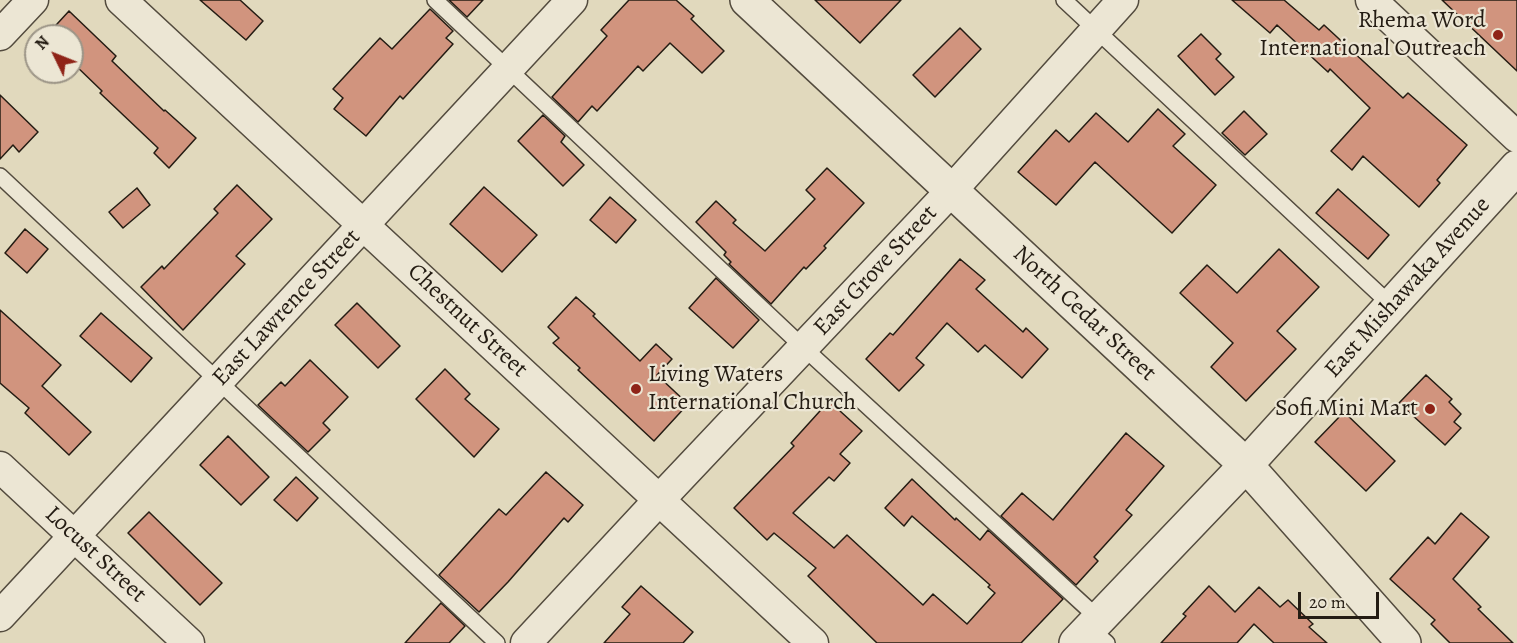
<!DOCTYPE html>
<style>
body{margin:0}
#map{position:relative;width:1517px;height:643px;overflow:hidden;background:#e1d9bd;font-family:Alegreya,serif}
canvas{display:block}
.north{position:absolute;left:24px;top:24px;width:60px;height:60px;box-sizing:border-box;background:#ece6d4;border:2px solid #9c9587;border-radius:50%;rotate:313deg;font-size:16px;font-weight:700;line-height:24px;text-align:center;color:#241c13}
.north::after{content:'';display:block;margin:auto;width:21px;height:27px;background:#8f2418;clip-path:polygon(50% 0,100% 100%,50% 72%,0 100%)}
.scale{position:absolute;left:1298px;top:592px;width:81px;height:27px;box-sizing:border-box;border:3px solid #241c13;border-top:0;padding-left:8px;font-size:18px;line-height:21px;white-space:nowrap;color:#241c13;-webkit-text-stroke:4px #ece6d4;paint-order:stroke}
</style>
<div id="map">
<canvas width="1517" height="643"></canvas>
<div class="north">N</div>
<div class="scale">20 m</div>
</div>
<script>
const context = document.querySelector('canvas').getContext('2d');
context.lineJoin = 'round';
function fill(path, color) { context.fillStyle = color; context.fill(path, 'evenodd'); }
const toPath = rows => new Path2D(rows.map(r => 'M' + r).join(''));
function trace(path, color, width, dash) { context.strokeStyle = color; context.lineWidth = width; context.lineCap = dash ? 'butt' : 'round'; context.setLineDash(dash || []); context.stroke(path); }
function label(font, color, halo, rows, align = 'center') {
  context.font = font + ' Alegreya,serif'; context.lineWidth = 4.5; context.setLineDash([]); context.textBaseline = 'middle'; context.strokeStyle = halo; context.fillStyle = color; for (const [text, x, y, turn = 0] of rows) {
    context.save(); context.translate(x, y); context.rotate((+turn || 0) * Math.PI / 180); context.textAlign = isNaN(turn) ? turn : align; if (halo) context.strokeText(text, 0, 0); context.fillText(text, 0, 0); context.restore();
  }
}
const building = toPath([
 [200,0,240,0,263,21,246,40,200,0],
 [449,0,483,0,467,17,449,0],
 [629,0,676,0,694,16,691,19,724,51,702,73,670,43,643,71,638,66,597,111,592,106,578,122,552,97,607,36,601,30,629,0],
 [815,0,901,0,860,43,815,0],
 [1232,0,1284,0,1319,30,1324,25,1403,98,1408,93,1467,145,1437,180,1440,183,1419,207,1363,156,1352,170,1331,151,1370,108,1330,69,1328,72,1277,25,1270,33,1232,0],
 [1442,0,1517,0,1517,71,1442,0],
 [430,9,453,31,446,38,453,44,403,99,400,96,366,136,334,109,343,98,333,89,380,38,392,49,430,9],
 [69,11,116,56,112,61,164,111,165,110,196,138,169,168,154,153,158,148,100,93,102,91,72,62,72,36,46,36,69,11],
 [960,28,981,49,935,97,913,75,960,28],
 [1201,34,1221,54,1216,59,1234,77,1215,95,1178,56,1201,34],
 [0,95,38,132,19,152,13,145,0,159,0,95],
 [1158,109,1185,134,1173,146,1216,185,1172,233,1095,162,1056,205,1018,172,1056,130,1069,142,1096,113,1128,142,1158,109],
 [1244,111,1267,134,1245,155,1222,133,1244,111],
 [543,115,565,136,561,142,584,165,563,186,518,141,543,115],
 [827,168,864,203,824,246,826,248,806,269,804,267,771,304,729,264,731,262,724,255,726,252,696,222,716,201,736,220,733,223,765,251,815,199,806,190,827,168],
 [237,185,272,219,236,256,245,264,183,330,141,287,162,266,164,269,218,213,214,209,237,185],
 [484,187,537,235,502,272,450,224,484,187],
 [137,188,150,205,123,228,109,212,137,188],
 [1338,189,1389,235,1368,259,1316,213,1338,189],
 [610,197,636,220,616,243,590,220,610,197],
 [25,229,48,249,27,273,5,253,25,229],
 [1279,249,1319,287,1277,331,1296,349,1246,401,1211,367,1233,343,1180,293,1207,265,1237,293,1279,249],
 [960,259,985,280,976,289,1023,332,1026,328,1048,349,1022,378,985,345,978,352,947,323,916,358,924,365,899,391,866,359,890,333,893,335,960,259],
 [716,278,759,320,733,348,689,308,716,278],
 [576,297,595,314,593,316,640,361,656,344,672,359,657,375,688,404,654,441,578,370,580,368,553,343,559,338,548,327,576,297],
 [357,303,400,346,378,368,335,325,357,303],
 [0,310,61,365,42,386,91,432,69,455,25,413,29,408,0,383,0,310],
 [101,313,152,358,131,382,80,336,101,313],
 [310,360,348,397,323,423,330,430,308,452,258,405,281,382,285,386,310,360],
 [445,369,470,394,465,399,499,429,474,457,416,399,445,369],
 [1426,375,1452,399,1449,402,1461,414,1454,422,1461,428,1445,445,1399,403,1426,375],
 [829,401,862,431,840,454,850,463,834,481,829,477,793,513,834,548,847,535,923,605,933,594,967,624,995,593,988,587,990,585,912,516,904,526,885,508,912,479,955,520,956,518,980,540,988,530,1063,599,1021,643,877,643,808,576,816,568,774,533,767,540,734,508,794,446,791,443,829,401],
 [1344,412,1395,461,1366,491,1315,442,1344,412],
 [1126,433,1164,466,1126,510,1132,515,1094,557,1098,561,1076,585,1001,516,1022,493,1053,520,1126,433],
 [228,436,269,477,241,505,200,465,228,436],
 [546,472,583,505,568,522,564,518,508,582,479,612,439,575,499,509,506,515,546,472],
 [296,477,318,498,297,521,274,500,296,477],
 [149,512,222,583,200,605,128,533,149,512],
 [1461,513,1489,537,1453,579,1481,607,1478,609,1513,643,1450,643,1431,624,1435,620,1390,579,1428,537,1435,544,1461,513],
 [641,586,693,632,683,643,604,643,630,614,622,607,641,586],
 [1209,586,1235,612,1259,587,1280,607,1288,600,1313,624,1309,627,1327,643,1274,643,1254,624,1237,643,1161,643,1186,616,1183,614,1209,586],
 [441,603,465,626,449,643,405,643,441,603]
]);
fill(building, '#d1947e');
trace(building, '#241c13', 1.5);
const service = toPath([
 [435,0,804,348,1099,619],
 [1064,0,1392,306],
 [0,176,497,643],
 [1090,628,1107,643]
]);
const minor = toPath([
 [121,0,813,643],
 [1371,0,1517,137],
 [0,35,33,0],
 [0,467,189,643],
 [0,616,572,0],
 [526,643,659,500,952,190,1123,0]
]);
const tertiary = toPath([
 [747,0,1246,465,1404,643],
 [1076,643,1246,465,1517,167]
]);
trace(service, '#534b3e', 18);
trace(minor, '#534b3e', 33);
trace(tertiary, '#534b3e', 36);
trace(service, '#ece6d4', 15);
trace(minor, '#ece6d4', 30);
trace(tertiary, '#ece6d4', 33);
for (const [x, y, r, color] of [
 [1498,35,6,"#8f2418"],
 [636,389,6,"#8f2418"],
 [1430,409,6,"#8f2418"]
]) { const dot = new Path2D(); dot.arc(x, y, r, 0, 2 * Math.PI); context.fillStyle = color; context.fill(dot); trace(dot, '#ece6d4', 2); }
label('24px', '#241c13', '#ece6d4', [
 ["Rhema Word",1486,21],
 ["International Outreach",1486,49],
 ["Living Waters",648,375,"left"],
 ["International Church",648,403,"left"],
 ["Sofi Mini Mart",1418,409]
], 'right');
label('24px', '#241c13', '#ece6d4', [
 ["East Grove Street",876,271,-47],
 ["East Mishawaka Avenue",1408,288,-48],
 ["East Lawrence Street",287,308,-47],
 ["North Cedar Street",1084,314,43],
 ["Chestnut Street",467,321,43],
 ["Locust Street",95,555,43]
]);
</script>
